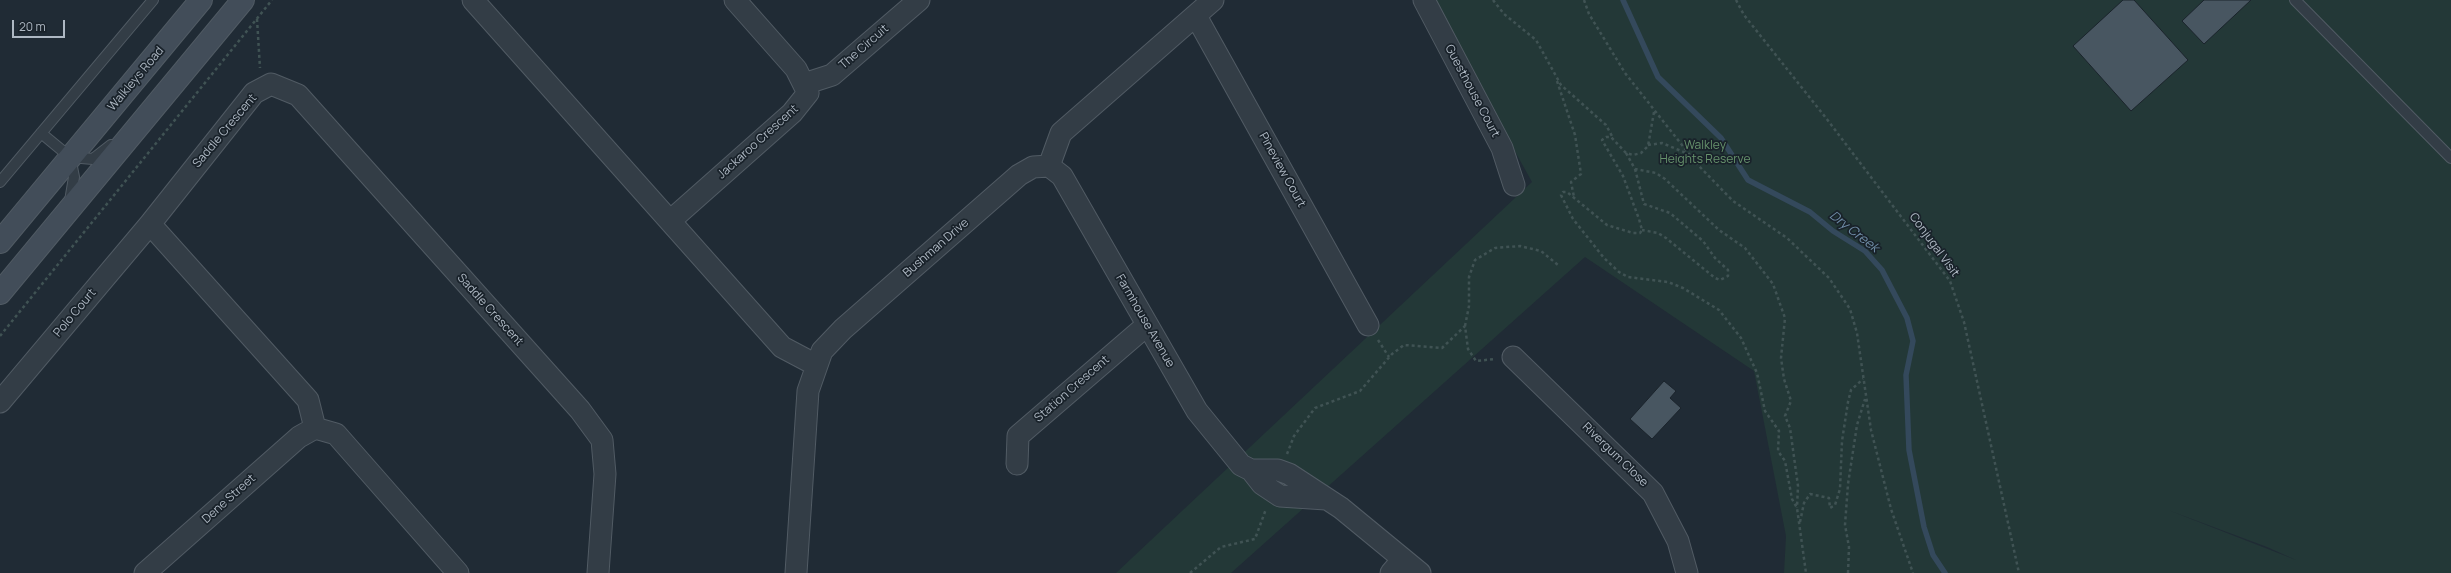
<!DOCTYPE html>
<style>
body{margin:0}
#map{position:relative;width:2451px;height:573px;overflow:hidden;background:#202b35;font-family:Manrope,sans-serif}
canvas{display:block}
.scale{position:absolute;left:12px;top:20px;width:53px;height:18px;box-sizing:border-box;border:2px solid #aeb8c3;border-top:0;padding-left:5px;font-size:12px;line-height:14px;white-space:nowrap;color:#aeb8c3;-webkit-text-stroke:3px #19222a;paint-order:stroke}
</style>
<div id="map">
<canvas width="2451" height="573"></canvas>
<div class="scale">20 m</div>
</div>
<script>
const context = document.querySelector('canvas').getContext('2d');
context.lineJoin = 'round';
function fill(path, color) { context.fillStyle = color; context.fill(path, 'evenodd'); }
const toPath = rows => new Path2D(rows.map(r => 'M' + r).join(''));
function trace(path, color, width, dash) { context.strokeStyle = color; context.lineWidth = width; context.lineCap = dash ? 'butt' : 'round'; context.setLineDash(dash || []); context.stroke(path); }
function label(font, color, halo, rows, align = 'center') {
  context.font = font + ' Manrope,sans-serif'; context.lineWidth = 3.5; context.setLineDash([]); context.textBaseline = 'middle'; context.strokeStyle = halo; context.fillStyle = color; for (const [text, x, y, turn = 0] of rows) {
    context.save(); context.translate(x, y); context.rotate((+turn || 0) * Math.PI / 180); context.textAlign = isNaN(turn) ? turn : align; if (halo) context.strokeText(text, 0, 0); context.fillText(text, 0, 0); context.restore();
  }
}
fill(toPath([
 [1431,0,2451,0,2451,573,1784,573,1786,536,1754,371,1585,257,1231,573,1116,573,1532,182],
 [2168,510,2267,547,2296,560]
]), '#233837');
trace(toPath([
 [1623,0,1658,77,1721,138,1748,180,1810,212,1833,231,1865,251,1882,270,1907,318,1913,341,1906,375,1909,450,1924,527,1933,555,1945,573]
]), '#34495c', 5.5);
const building = toPath([
 [2123,0,2134,0,2188,60,2131,111,2073,46,2123,0],
 [2204,0,2251,0,2204,44,2182,21,2204,0],
 [1664,381,1676,391,1670,398,1681,408,1652,439,1630,419,1664,381]
]);
fill(building, '#485661');
trace(building, '#1b242c', 1);
const lane = toPath([
 [2295,0,2451,158],
 [41,133,70,157,93,159,111,145],
 [70,157,74,177,70,201],
 [0,182,153,0]
]);
const street = toPath([
 [473,0,782,347,816,365],
 [1424,0,1502,148,1514,185],
 [1196,16,1368,325],
 [804,84,832,75,919,0],
 [1049,166,1062,176,1197,411,1241,465,1251,470,1262,484,1280,496,1326,499],
 [670,221,792,113,808,93,796,69,735,0],
 [1513,357,1653,493,1678,541,1687,573],
 [0,402,150,224],
 [1017,464,1018,436,1147,325],
 [1251,470,1278,470,1289,474,1341,508,1420,573],
 [145,573,299,437,315,428],
 [458,573,336,434,315,428,308,400,150,224,254,93,271,84,298,95,580,410,602,440,605,474,598,573],
 [796,573,808,391,822,351,843,329,1019,175,1033,167,1049,166,1061,133,1213,0],
 [1391,573,1403,559]
]);
const secondary = toPath([
 [0,242,201,0],
 [0,293,243,0]
]);
trace(lane, '#515b64', 12);
trace(street, '#515b64', 23);
trace(secondary, '#515b64', 24);
trace(toPath([
 [1493,0,1504,14,1536,40,1561,85,1606,125,1613,138],
 [1584,0,1589,14,1625,73,1697,164,1733,201,1787,238,1829,278,1850,309,1857,333,1871,430,1891,509,1913,573],
 [1736,0,1744,15,1826,118,1950,281,1964,322,2019,573],
 [257,19,260,68],
 [1557,81,1575,135,1581,174,1571,182,1574,197],
 [1654,112,1648,146,1641,153,1633,155,1626,153,1611,137,1606,137,1602,140,1623,176,1639,219,1642,230,1640,233,1633,233,1607,225,1567,192,1563,192,1561,195,1573,219,1604,258,1619,272,1628,277,1668,282,1683,288,1719,310,1741,338,1757,373,1765,411,1779,431,1778,451,1785,461,1792,499,1797,508,1806,573],
 [1648,145,1662,143,1686,153],
 [1626,153,1635,169,1656,173,1665,179,1719,230,1745,248,1773,284,1785,318,1781,358,1784,379,1791,401,1785,416,1790,428,1798,486,1797,508],
 [1635,169,1644,204,1670,213,1703,241,1715,258,1728,270,1728,276,1720,280,1715,278,1666,238,1658,233,1642,230],
 [1465,326,1469,306,1469,277,1475,260,1495,248,1520,246,1541,251,1558,265],
 [0,336,272,0],
 [1378,340,1389,357],
 [1287,454,1294,436,1315,408,1360,391,1392,354,1404,345,1442,348,1465,326,1468,349,1476,361,1495,359],
 [1800,522,1804,503,1810,494,1829,498,1830,508,1835,505,1840,489,1842,441,1848,402,1851,390,1863,379],
 [1190,573,1221,547,1255,539,1266,509],
 [1848,573,1849,547,1845,525,1848,484,1857,425,1865,399]
]), '#405354', 2.5, [3, 3]);
trace(lane, '#333d46', 10);
trace(street, '#333d46', 21);
trace(secondary, '#424d59', 22);
label('12px', '#aeb8c3', '#19222a', [
 ["The Circuit",864,47,-41],
 ["Walkleys Road",136,79,-50],
 ["Guesthouse Court",1472,91,62],
 ["Saddle Crescent",225,131,-50],
 ["Jackaroo Crescent",758,142,-42],
 ["Pineview Court",1282,170,61],
 ["Conjugal Visit",1934,245,54],
 ["Bushman Drive",936,248,-41],
 ["Saddle Crescent",490,310,48],
 ["Polo Court",75,313,-50],
 ["Farmhouse Avenue",1145,321,60],
 ["Station Crescent",1072,389,-41],
 ["Rivergum Close",1615,455,44],
 ["Dene Street",229,499,-42]
]);
label('12px', '#66926c', '#19222a', [
 ["Walkley",1705,146],
 ["Heights Reserve",1705,160]
]);
label('italic 13px', '#6f8ca6', '#19222a', [
 ["Dry Creek",1854,232,38]
]);
</script>
